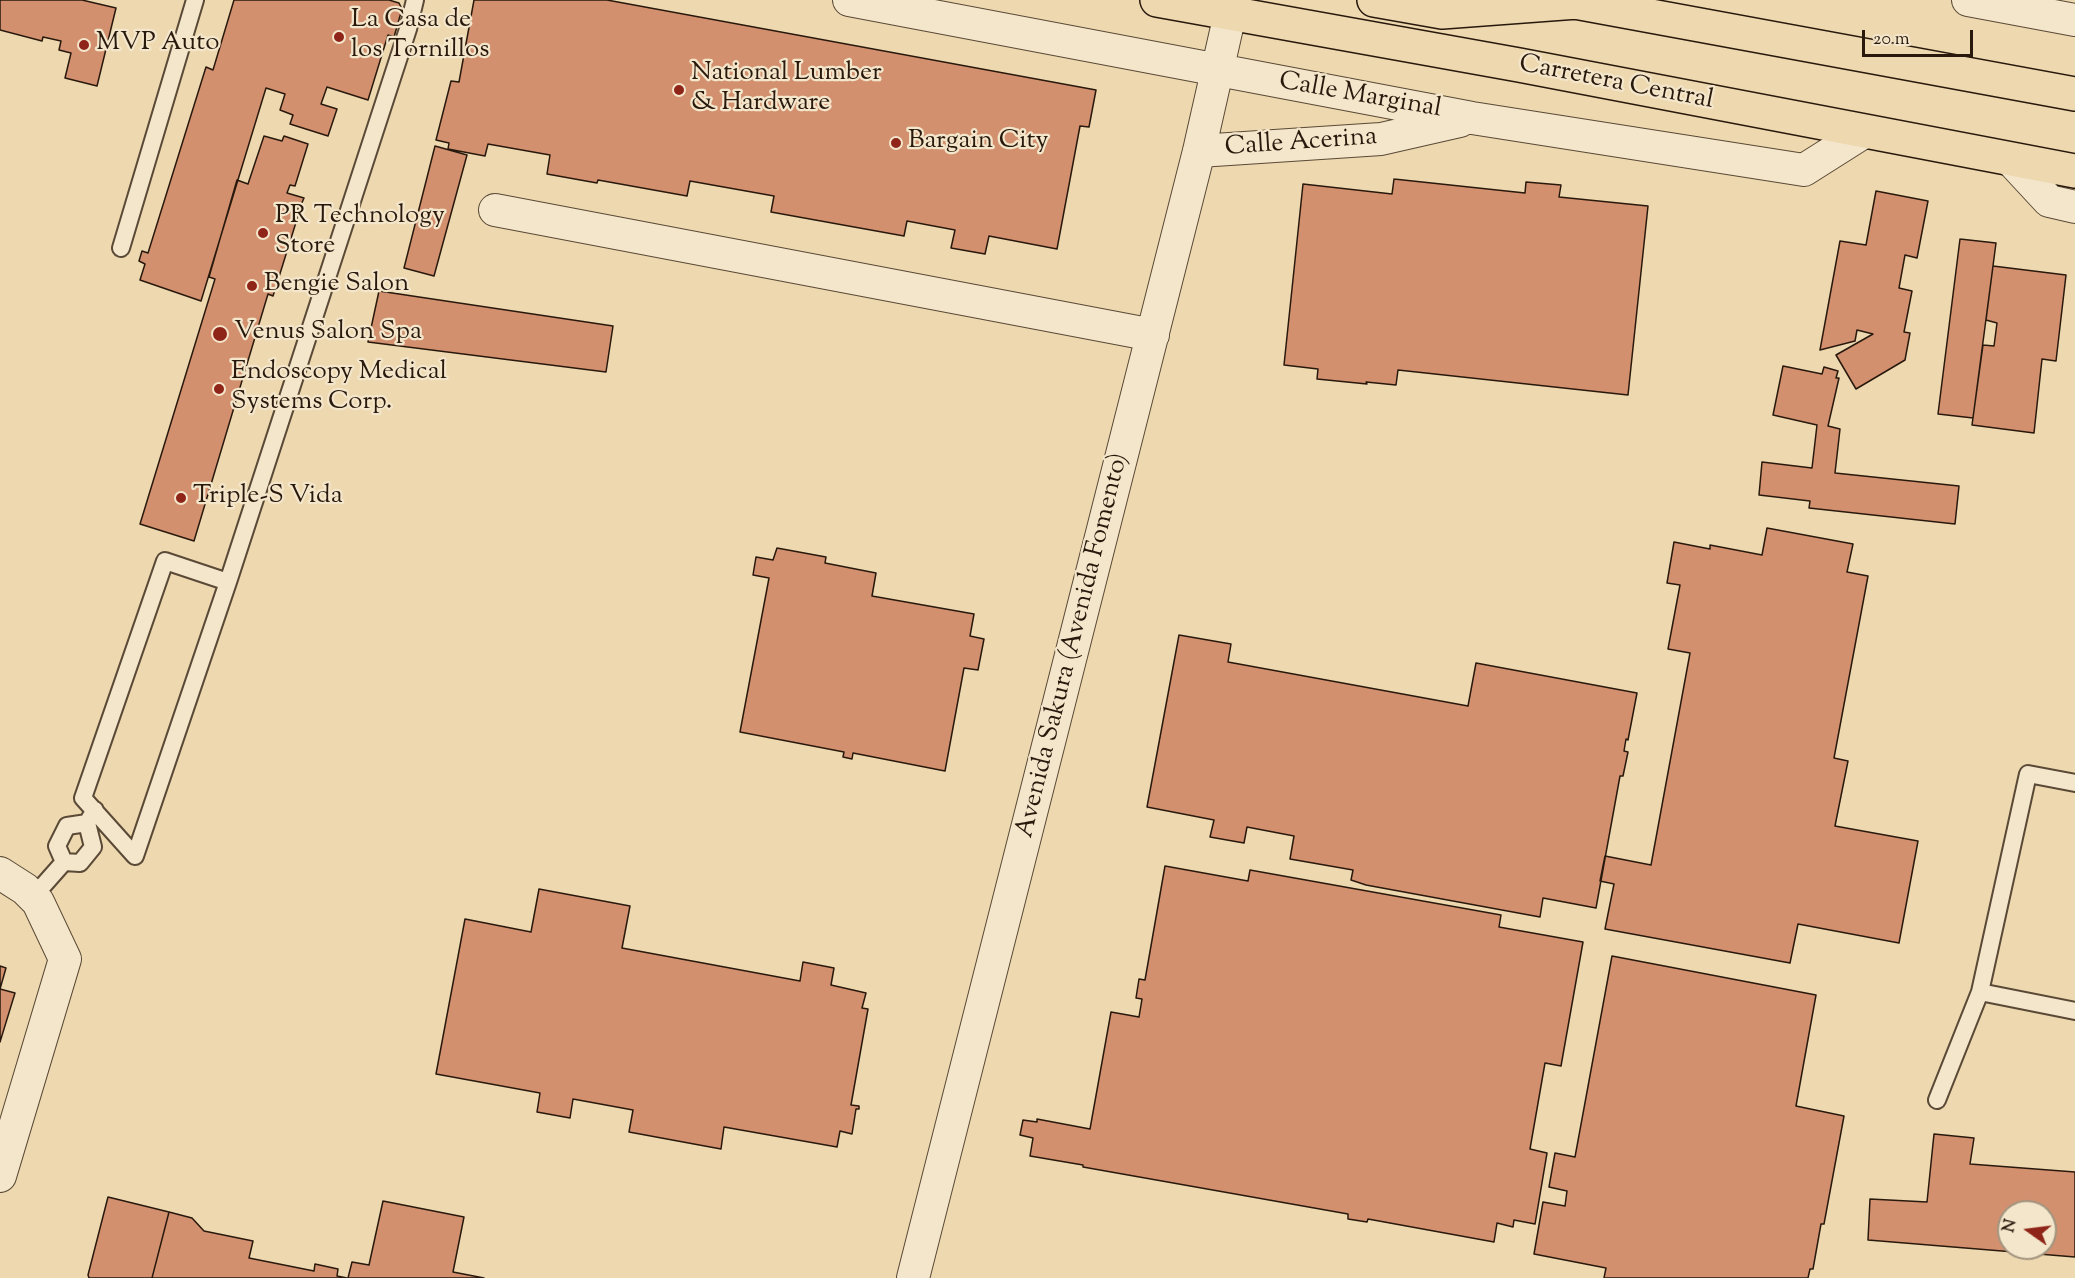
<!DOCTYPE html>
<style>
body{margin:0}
#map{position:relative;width:2075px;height:1278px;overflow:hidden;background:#edd8af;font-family:"Sorts Mill Goudy",serif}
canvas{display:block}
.north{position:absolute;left:1997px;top:1200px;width:60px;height:60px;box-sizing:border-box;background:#f3e6cb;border:2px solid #a2947f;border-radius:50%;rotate:284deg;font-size:16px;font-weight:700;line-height:24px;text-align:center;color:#29190d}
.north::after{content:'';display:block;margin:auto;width:21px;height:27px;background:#8f2418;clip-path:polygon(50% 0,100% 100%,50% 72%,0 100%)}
.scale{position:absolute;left:1862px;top:30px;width:111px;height:27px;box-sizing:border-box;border:3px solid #29190d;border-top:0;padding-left:8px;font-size:18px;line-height:21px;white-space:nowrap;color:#29190d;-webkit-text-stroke:4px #f3e6cb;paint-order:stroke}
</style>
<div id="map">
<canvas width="2075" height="1278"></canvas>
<div class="north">N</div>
<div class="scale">20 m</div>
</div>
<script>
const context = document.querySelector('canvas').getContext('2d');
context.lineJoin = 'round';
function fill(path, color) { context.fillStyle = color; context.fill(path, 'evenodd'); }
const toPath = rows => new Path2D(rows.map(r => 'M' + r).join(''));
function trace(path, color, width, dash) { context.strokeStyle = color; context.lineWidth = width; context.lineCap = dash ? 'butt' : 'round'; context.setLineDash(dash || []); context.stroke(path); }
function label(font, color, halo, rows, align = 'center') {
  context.font = font + ' "Sorts Mill Goudy",serif'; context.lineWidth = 4.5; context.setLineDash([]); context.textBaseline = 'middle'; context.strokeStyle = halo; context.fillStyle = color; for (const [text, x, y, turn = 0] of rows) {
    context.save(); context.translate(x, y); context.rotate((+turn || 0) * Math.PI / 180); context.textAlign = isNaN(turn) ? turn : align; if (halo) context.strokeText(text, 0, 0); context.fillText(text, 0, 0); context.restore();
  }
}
const building = toPath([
 [0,0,82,0,116,8,97,86,65,78,71,53,59,50,61,41,43,37,42,41,0,30,0,0],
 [234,0,389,0,399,3,402,9,394,37,388,35,368,100,327,87,321,104,337,109,328,136,290,124,293,115,280,110,285,94,266,88,201,301,140,280,145,264,139,261,142,251,148,253,206,67,213,70,234,0],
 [474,0,607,0,1096,90,1089,127,1080,126,1057,249,989,236,985,254,951,248,955,230,907,221,904,236,771,212,774,196,690,181,687,196,598,180,597,183,547,174,550,155,488,144,485,156,448,149,449,143,436,140,451,81,459,82,474,0],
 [264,136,282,141,284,136,308,144,295,186,290,185,287,193,304,198,301,205,299,204,296,216,298,216,273,296,268,294,194,541,140,524,215,279,209,277,237,180,248,184,264,136],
 [435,146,467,155,434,276,404,268,435,146],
 [1394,179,1525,193,1526,182,1561,185,1559,197,1648,206,1628,395,1398,370,1396,385,1366,382,1367,384,1317,379,1318,369,1284,365,1303,184,1392,194,1394,179],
 [1876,191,1928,201,1917,258,1905,255,1899,288,1912,291,1904,332,1910,333,1905,360,1856,389,1836,355,1873,334,1857,330,1855,341,1820,350,1840,241,1866,245,1876,191],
 [1960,239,1996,243,1973,418,1938,414,1960,239],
 [1993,266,2066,275,2056,361,2042,359,2034,433,1972,425,1983,345,1994,346,1997,323,1986,320,1993,266],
 [379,291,613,326,606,372,368,342,379,291],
 [1783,366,1822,374,1824,367,1838,371,1836,378,1839,378,1828,426,1840,429,1835,473,1959,486,1955,524,1809,508,1810,501,1759,495,1762,462,1812,468,1817,425,1773,415,1783,366],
 [1767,528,1853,544,1847,572,1868,576,1834,758,1848,761,1835,826,1918,841,1899,943,1798,924,1790,963,1605,929,1614,884,1600,881,1605,856,1651,865,1690,653,1668,649,1680,585,1667,583,1674,542,1710,549,1710,545,1762,555,1767,528],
 [777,548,826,557,825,563,876,573,872,596,974,614,970,636,984,639,978,670,964,668,945,771,853,753,852,759,843,757,844,752,740,732,769,578,753,575,756,557,773,560,777,548],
 [1179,635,1231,644,1228,662,1468,706,1476,663,1637,693,1628,740,1626,739,1624,751,1628,752,1623,776,1620,776,1596,908,1543,898,1540,917,1366,885,1351,880,1353,870,1290,859,1294,836,1247,827,1244,843,1210,837,1214,820,1147,807,1179,635],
 [1165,866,1248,881,1250,870,1501,915,1499,927,1583,942,1561,1066,1545,1063,1530,1149,1547,1153,1535,1224,1514,1220,1513,1227,1497,1223,1494,1242,1368,1219,1367,1222,1348,1219,1348,1214,1083,1167,1083,1165,1030,1156,1033,1138,1020,1135,1023,1120,1037,1122,1037,1119,1090,1129,1111,1012,1139,1017,1142,999,1136,998,1139,979,1145,980,1165,866],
 [539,889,630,906,622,948,800,981,803,962,834,968,831,985,866,993,862,1008,868,1009,851,1105,859,1106,859,1109,856,1109,852,1134,840,1131,837,1147,724,1127,721,1149,629,1132,633,1110,573,1099,570,1118,537,1112,540,1093,436,1074,465,919,531,932,539,889],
 [1612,956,1816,995,1796,1106,1844,1116,1824,1224,1821,1224,1813,1269,1810,1269,1808,1278,1604,1278,1606,1268,1534,1254,1543,1202,1565,1206,1567,1191,1549,1187,1555,1153,1575,1157,1612,956],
 [0,966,6,968,0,989,15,993,0,1042,0,966],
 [1934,1134,1974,1138,1970,1164,2075,1172,2075,1257,1868,1240,1870,1199,1927,1202,1934,1134],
 [2009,1212,2045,1212,2045,1248,2009,1248,2009,1212],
 [108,1197,169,1212,152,1278,89,1278,88,1275,108,1197],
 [383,1201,464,1217,453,1272,484,1278,348,1278,352,1262,369,1265,383,1201],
 [169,1212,192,1218,204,1231,253,1241,249,1258,314,1271,315,1264,338,1269,337,1276,347,1278,152,1278,169,1212]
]);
fill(building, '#d2906f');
trace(building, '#29190d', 1.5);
const service = toPath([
 [121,248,195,0],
 [228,582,165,561,83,798,135,856,228,582,408,29,415,0],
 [87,823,93,847,80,863,64,862,57,846,67,826,87,823,95,810],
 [33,897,64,862],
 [1980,992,2075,1011],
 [1937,1100,1980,992,2028,774,2075,783]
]);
const minor = toPath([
 [849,0,1472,118,1804,170,1864,132],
 [1968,0,2075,20],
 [1199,151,1381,139,1460,121],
 [2011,160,2049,201,2075,207],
 [495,210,1153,335],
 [0,873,25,889,38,902,65,959,0,1176],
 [913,1278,1199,151,1230,14]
]);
const primary = toPath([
 [1157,0,1519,65,2075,171],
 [1374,0,1442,12,1577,2],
 [1564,0,2075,94]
]);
trace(service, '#5a4936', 20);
trace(minor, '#5a4936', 34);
trace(primary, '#29190d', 36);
trace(service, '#f3e6cb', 16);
trace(minor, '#f3e6cb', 32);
trace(primary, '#edd8af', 33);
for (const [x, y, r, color] of [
 [339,37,6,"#8f2418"],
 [84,45,6,"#8f2418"],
 [679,90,6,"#8f2418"],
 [896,143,6,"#8f2418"],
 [263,233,6,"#8f2418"],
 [252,286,6,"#8f2418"],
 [220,334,8,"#8f2418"],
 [219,389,6,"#8f2418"],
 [181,498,6,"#8f2418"]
]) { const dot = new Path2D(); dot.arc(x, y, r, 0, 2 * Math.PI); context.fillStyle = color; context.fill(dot); trace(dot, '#f3e6cb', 2); }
label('26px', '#29190d', '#f3e6cb', [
 ["La Casa de",351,22],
 ["los Tornillos",351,52],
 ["MVP Auto",96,45],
 ["National Lumber",691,75],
 ["& Hardware",691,105],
 ["Bargain City",908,143],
 ["PR Technology",275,218],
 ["Store",275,248],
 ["Bengie Salon",264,286],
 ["Venus Salon Spa",234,334],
 ["Endoscopy Medical",231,374],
 ["Systems Corp.",231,404],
 ["Triple-S Vida",193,498]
], 'left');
label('26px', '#29190d', '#f3e6cb', [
 ["Carretera Central",1616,84,11],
 ["Calle Marginal",1360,97,10],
 ["Calle Acerina",1301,144,-4],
 ["Avenida Sakura (Avenida Fomento)",1074,646,-76]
]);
</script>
